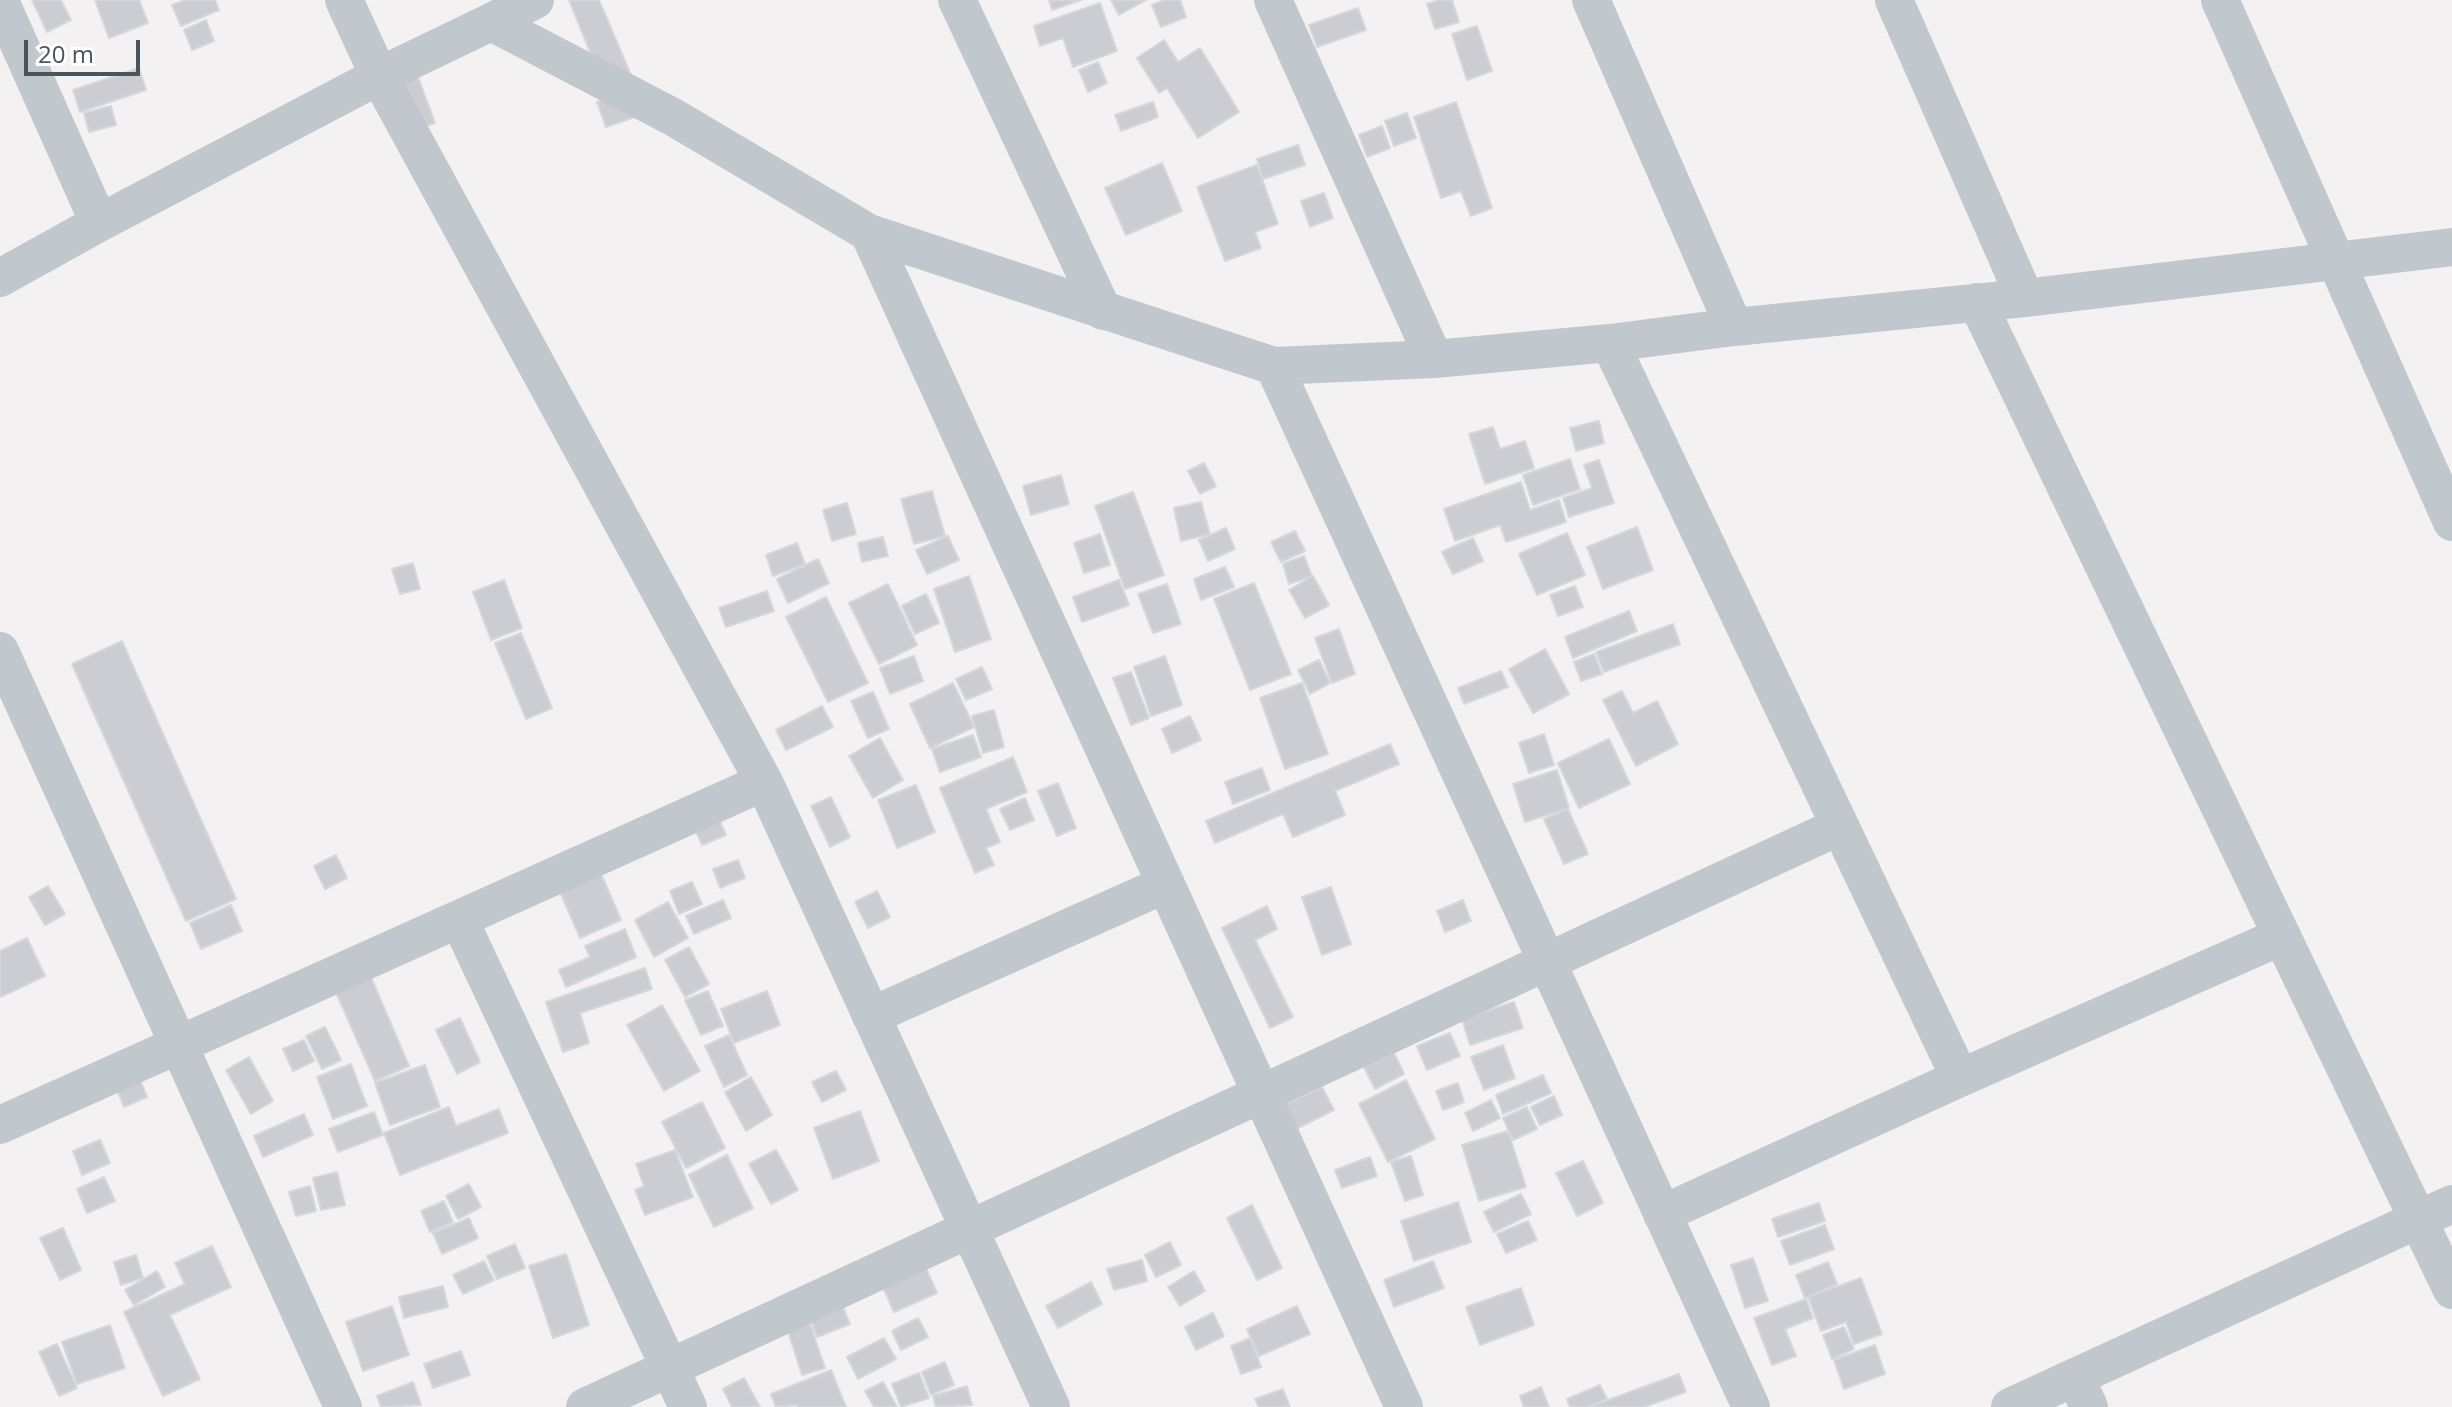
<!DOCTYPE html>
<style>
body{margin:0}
#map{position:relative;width:2452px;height:1407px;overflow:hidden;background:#f3f1f1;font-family:"Open Sans",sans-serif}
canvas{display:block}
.scale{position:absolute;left:24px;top:40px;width:116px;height:36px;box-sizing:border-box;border:4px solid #4a545c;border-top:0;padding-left:10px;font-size:24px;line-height:28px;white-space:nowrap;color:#4a545c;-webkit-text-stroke:6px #fff;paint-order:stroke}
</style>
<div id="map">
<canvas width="2452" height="1407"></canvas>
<div class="scale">20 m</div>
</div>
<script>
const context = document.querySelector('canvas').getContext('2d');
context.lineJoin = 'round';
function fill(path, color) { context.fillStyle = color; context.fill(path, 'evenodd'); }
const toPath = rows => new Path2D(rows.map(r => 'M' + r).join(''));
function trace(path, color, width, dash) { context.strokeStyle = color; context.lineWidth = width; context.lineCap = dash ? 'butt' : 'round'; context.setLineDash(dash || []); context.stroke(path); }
const building = toPath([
 [32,0,61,0,71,20,47,32,32,0],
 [95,0,139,0,148,23,109,38,95,0],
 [185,0,215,0,219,10,181,26,172,5,185,0],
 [569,0,599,0,631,75,604,86,569,0],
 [1049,0,1081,0,1052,10,1049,0],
 [1111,0,1146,0,1119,15,1111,0],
 [1164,0,1180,0,1186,17,1161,27,1152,5,1164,0],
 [1439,0,1452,0,1459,22,1435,29,1427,4,1439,0],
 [1100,3,1117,51,1073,67,1063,38,1040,46,1034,26,1100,3],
 [1358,8,1366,30,1317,47,1309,25,1358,8],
 [206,20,214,41,192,50,184,30,206,20],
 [1477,26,1492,71,1467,80,1452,34,1477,26],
 [1164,40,1178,62,1200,48,1239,112,1198,138,1167,88,1159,93,1137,58,1164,40],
 [412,61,435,123,410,132,387,70,412,61],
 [1098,62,1107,83,1088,92,1079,70,1098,62],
 [139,68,146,90,80,112,73,90,139,68],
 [638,88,647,113,606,127,597,102,638,88],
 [1153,102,1158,117,1121,131,1115,115,1153,102],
 [1456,102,1492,208,1471,216,1461,191,1441,198,1414,117,1456,102],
 [111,106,116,125,89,132,84,113,111,106],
 [1407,113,1416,138,1394,146,1385,121,1407,113],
 [1382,126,1390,148,1367,157,1359,135,1382,126],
 [1298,145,1305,165,1263,179,1257,159,1298,145],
 [1162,163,1182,211,1126,235,1105,188,1162,163],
 [1257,165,1278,224,1255,232,1261,248,1225,261,1197,187,1257,165],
 [1324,193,1333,218,1310,227,1301,201,1324,193],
 [1599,421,1604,443,1576,451,1570,428,1599,421],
 [1493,427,1500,449,1525,441,1534,468,1485,484,1469,434,1493,427],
 [1570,459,1580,489,1533,505,1523,475,1570,459],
 [1599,460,1614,503,1569,517,1563,498,1592,488,1584,465,1599,460],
 [1204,463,1216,486,1200,494,1188,471,1204,463],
 [1061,475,1069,504,1031,515,1023,486,1061,475],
 [1521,482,1530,510,1559,500,1566,522,1506,542,1500,525,1455,541,1444,509,1521,482],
 [932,491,945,536,914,544,901,499,932,491],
 [1133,492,1164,575,1125,589,1095,506,1133,492],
 [1201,502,1210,534,1181,541,1174,508,1201,502],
 [847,503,856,534,832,541,823,510,847,503],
 [1637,527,1653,570,1603,589,1587,547,1637,527],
 [1226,528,1235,549,1208,561,1199,540,1226,528],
 [1295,531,1305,551,1281,562,1271,542,1295,531],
 [1567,533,1585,575,1537,595,1519,554,1567,533],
 [1100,534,1110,565,1084,573,1074,543,1100,534],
 [948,536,959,560,927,574,916,550,948,536],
 [883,537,888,556,862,562,858,543,883,537],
 [1473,538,1483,561,1453,574,1442,552,1473,538],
 [797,543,805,564,773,576,766,555,797,543],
 [1304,556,1312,576,1289,584,1283,564,1304,556],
 [818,559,829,583,788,603,777,579,818,559],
 [413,563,420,589,400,594,392,569,413,563],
 [1225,567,1234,587,1201,600,1194,579,1225,567],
 [969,576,991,639,955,652,934,589,969,576],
 [1313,576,1329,605,1305,618,1289,590,1313,576],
 [504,580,522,628,491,640,473,592,504,580],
 [1119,580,1129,605,1082,622,1073,597,1119,580],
 [1254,583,1291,674,1250,690,1214,599,1254,583],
 [888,584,917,645,879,664,849,603,888,584],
 [1167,584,1181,624,1153,633,1138,594,1167,584],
 [1575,586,1583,607,1558,616,1550,595,1575,586],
 [767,591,774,611,726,627,719,608,767,591],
 [926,594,939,623,915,634,902,606,926,594],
 [826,597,868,683,828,702,786,617,826,597],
 [1629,611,1637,631,1573,658,1565,637,1629,611],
 [1673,624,1680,644,1604,672,1596,652,1673,624],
 [1339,629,1355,674,1332,683,1315,638,1339,629],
 [521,633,552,708,526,719,495,643,521,633],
 [122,641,236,899,186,921,72,664,122,641],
 [1545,649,1569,694,1533,713,1509,669,1545,649],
 [1594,654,1602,674,1581,681,1574,662,1594,654],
 [914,656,923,681,890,694,880,668,914,656],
 [1165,656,1182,705,1151,716,1134,667,1165,656],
 [1319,660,1330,683,1310,694,1298,670,1319,660],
 [982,667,992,689,966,700,956,679,982,667],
 [1501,671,1508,687,1464,704,1458,688,1501,671],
 [1131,672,1149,718,1131,725,1113,678,1131,672],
 [953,683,974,727,930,748,910,704,953,683],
 [1302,683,1328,754,1285,769,1260,698,1302,683],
 [1622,691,1633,713,1657,701,1678,744,1636,766,1603,700,1622,691],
 [873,692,889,729,868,738,851,701,873,692],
 [822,706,833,727,786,750,776,730,822,706],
 [994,710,1004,747,983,753,972,716,994,710],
 [1190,716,1201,740,1172,753,1162,729,1190,716],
 [1544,734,1554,765,1529,773,1519,743,1544,734],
 [973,735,981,757,940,772,932,749,973,735],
 [880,738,903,780,873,798,849,756,880,738],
 [1609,739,1630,784,1579,808,1558,763,1609,739],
 [1390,744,1399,764,1335,791,1345,815,1293,837,1283,814,1215,843,1206,821,1390,744],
 [1013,757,1027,792,986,809,1000,842,986,848,994,865,975,873,940,788,1013,757],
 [1262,768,1270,790,1233,804,1225,782,1262,768],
 [1557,770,1569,808,1525,822,1513,784,1557,770],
 [1058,783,1076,828,1057,836,1038,791,1058,783],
 [916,785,935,832,897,848,878,800,916,785],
 [831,797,850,837,830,847,811,806,831,797],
 [1025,798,1034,820,1010,830,1000,809,1025,798],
 [1568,809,1588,854,1564,864,1544,819,1568,809],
 [715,811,726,835,702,845,692,822,715,811],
 [336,855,347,878,325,889,314,866,336,855],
 [738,860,745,878,720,888,713,869,738,860],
 [599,869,621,920,580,938,558,887,599,869],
 [692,882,702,904,679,914,670,891,692,882],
 [48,886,65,914,45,925,29,897,48,886],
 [1331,887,1351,944,1322,955,1302,897,1331,887],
 [877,891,890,917,868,928,855,902,877,891],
 [723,900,731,918,694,934,686,916,723,900],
 [1463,900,1471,921,1445,932,1437,911,1463,900],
 [668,902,688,938,654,957,635,920,668,902],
 [231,905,242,931,201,949,190,923,231,905],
 [1267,906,1277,929,1255,940,1293,1017,1270,1028,1222,928,1267,906],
 [625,929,636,957,566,987,559,970,590,957,585,946,625,929],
 [27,938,45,976,0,997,0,951,27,938],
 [689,947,709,984,685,997,665,960,689,947],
 [645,968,652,989,580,1013,589,1043,563,1052,546,1002,645,968],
 [370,975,409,1066,375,1081,335,990,370,975],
 [708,991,723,1026,701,1035,685,1000,708,991],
 [767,991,780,1025,734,1043,721,1009,767,991],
 [1514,1002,1523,1028,1470,1045,1462,1019,1514,1002],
 [662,1005,700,1071,664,1091,627,1025,662,1005],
 [460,1018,480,1062,457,1074,436,1030,460,1018],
 [325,1027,341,1060,322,1069,306,1036,325,1027],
 [1450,1033,1460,1056,1427,1070,1417,1046,1450,1033],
 [729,1035,747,1075,724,1087,705,1046,729,1035],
 [304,1040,314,1061,293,1071,283,1049,304,1040],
 [1503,1045,1515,1078,1484,1090,1471,1057,1503,1045],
 [1394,1053,1404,1074,1375,1089,1364,1067,1394,1053],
 [249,1057,273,1101,251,1114,226,1070,249,1057],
 [351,1064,367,1106,333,1119,317,1077,351,1064],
 [425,1065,440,1107,390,1125,375,1083,425,1065],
 [836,1071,846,1090,822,1102,812,1082,836,1071],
 [1543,1075,1551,1093,1503,1114,1496,1095,1543,1075],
 [139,1077,147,1097,124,1107,116,1087,139,1077],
 [751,1077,772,1115,746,1131,725,1092,751,1077],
 [1406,1080,1435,1139,1388,1162,1359,1104,1406,1080],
 [1458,1083,1464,1102,1443,1110,1436,1091,1458,1083],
 [1322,1087,1334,1110,1294,1130,1282,1106,1322,1087],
 [1554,1096,1562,1115,1540,1125,1531,1107,1554,1096],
 [1491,1100,1500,1118,1473,1131,1465,1113,1491,1100],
 [702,1102,725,1148,686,1168,662,1122,702,1102],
 [449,1107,456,1126,499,1109,508,1133,400,1175,384,1133,449,1107],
 [1527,1107,1537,1129,1513,1140,1503,1118,1527,1107],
 [860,1111,879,1161,833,1179,814,1128,860,1111],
 [374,1112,383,1135,338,1152,329,1129,374,1112],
 [304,1114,313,1135,263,1157,254,1136,304,1114],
 [1508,1131,1526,1187,1479,1201,1462,1145,1508,1131],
 [100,1140,110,1163,82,1175,73,1151,100,1140],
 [675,1150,693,1197,645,1215,635,1190,644,1186,636,1164,675,1150],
 [776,1150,798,1190,771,1204,749,1164,776,1150],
 [727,1155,753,1208,714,1227,689,1175,727,1155],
 [1411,1156,1423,1195,1405,1201,1391,1162,1411,1156],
 [1370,1157,1377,1176,1342,1188,1335,1170,1370,1157],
 [1583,1161,1603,1203,1577,1216,1556,1173,1583,1161],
 [337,1172,345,1205,321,1210,313,1178,337,1172],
 [104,1177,115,1201,87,1213,77,1189,104,1177],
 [469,1184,481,1207,458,1219,446,1196,469,1184],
 [310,1186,316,1211,296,1216,289,1192,310,1186],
 [1521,1194,1531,1214,1494,1232,1484,1212,1521,1194],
 [444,1201,453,1222,430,1232,421,1211,444,1201],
 [1458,1202,1471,1242,1414,1261,1401,1221,1458,1202],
 [1819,1203,1825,1221,1778,1237,1772,1219,1819,1203],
 [1252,1205,1282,1268,1257,1280,1227,1218,1252,1205],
 [469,1218,478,1238,442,1254,433,1233,469,1218],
 [1528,1221,1537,1240,1506,1253,1497,1234,1528,1221],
 [1825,1225,1834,1249,1790,1265,1781,1241,1825,1225],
 [63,1228,81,1270,60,1280,40,1238,63,1228],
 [1170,1242,1181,1265,1156,1277,1145,1255,1170,1242],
 [515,1244,525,1268,497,1279,487,1256,515,1244],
 [212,1246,231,1287,170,1315,200,1379,163,1396,124,1312,185,1284,175,1263,212,1246],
 [566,1254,589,1325,553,1338,529,1266,566,1254],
 [136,1255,143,1278,121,1285,114,1262,136,1255],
 [1753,1258,1768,1301,1745,1308,1731,1265,1753,1258],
 [1142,1260,1147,1281,1114,1290,1107,1269,1142,1260],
 [484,1261,494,1280,463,1294,453,1275,484,1261],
 [1433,1261,1444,1288,1394,1307,1384,1280,1433,1261],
 [1828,1262,1837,1284,1805,1298,1796,1275,1828,1262],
 [925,1266,937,1293,894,1312,882,1285,925,1266],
 [157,1271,165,1287,134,1305,125,1290,157,1271],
 [1194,1271,1205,1291,1180,1306,1168,1287,1194,1271],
 [1861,1278,1882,1334,1854,1344,1846,1322,1821,1331,1808,1297,1861,1278],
 [1091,1282,1102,1304,1058,1328,1046,1306,1091,1282],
 [443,1286,448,1307,404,1318,399,1297,443,1286],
 [1521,1288,1534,1325,1480,1345,1466,1307,1521,1288],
 [1806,1299,1813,1318,1785,1329,1796,1356,1772,1365,1754,1318,1806,1299],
 [842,1305,850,1324,817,1337,810,1318,842,1305],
 [392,1306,409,1355,363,1371,346,1322,392,1306],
 [1297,1306,1310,1334,1259,1356,1247,1329,1297,1306],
 [1213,1313,1224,1336,1196,1350,1185,1327,1213,1313],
 [918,1318,928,1337,901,1350,892,1331,918,1318],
 [809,1321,825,1368,802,1375,787,1328,809,1321],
 [110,1325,125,1368,77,1384,62,1342,110,1325],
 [1844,1327,1854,1349,1832,1359,1823,1335,1844,1327],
 [884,1338,896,1359,858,1379,847,1357,884,1338],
 [1250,1338,1261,1367,1241,1374,1231,1346,1250,1338],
 [57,1344,77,1388,59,1396,39,1352,57,1344],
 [1875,1345,1885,1374,1844,1389,1834,1360,1875,1345],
 [461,1351,470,1375,433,1388,424,1364,461,1351],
 [945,1362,954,1385,931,1395,922,1372,945,1362],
 [831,1370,846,1407,798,1407,797,1405,776,1407,771,1394,831,1370],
 [919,1373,929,1398,901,1407,892,1384,919,1373],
 [1679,1374,1686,1392,1644,1407,1589,1407,1679,1374],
 [744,1378,760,1407,732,1407,723,1389,744,1378],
 [413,1382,421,1405,381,1407,377,1396,413,1382],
 [883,1382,897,1407,874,1407,865,1391,883,1382],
 [1600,1385,1607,1399,1588,1407,1570,1407,1567,1399,1600,1385],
 [967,1386,972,1405,936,1407,933,1396,967,1386],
 [1541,1387,1549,1407,1524,1407,1520,1396,1541,1387],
 [1283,1389,1290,1407,1259,1407,1255,1399,1283,1389]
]);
fill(building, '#cbcdd2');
trace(building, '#d5d7db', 2);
trace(toPath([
 [344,0,379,76,764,782,1051,1407],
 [957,0,1103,311],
 [1273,0,1434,359],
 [1591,0,1734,327],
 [1894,0,2025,298],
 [2220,0,2452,522],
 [0,1,99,223],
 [491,22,535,0],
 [869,233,1404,1407],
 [0,278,99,223,379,76,491,22,673,117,869,233,1274,366,1434,359,1610,343,1734,327,2025,298,2452,247],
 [1977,302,2452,1290],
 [1610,343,1960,1078],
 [1274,366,1751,1407],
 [0,651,343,1407],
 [459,919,688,1407],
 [871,1016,1166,884],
 [0,1125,764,782],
 [1662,1214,1960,1078,2282,936],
 [2075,1377,2089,1407],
 [585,1407,1840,826],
 [2010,1407,2452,1204]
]), '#c0c8ce', 38);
</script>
